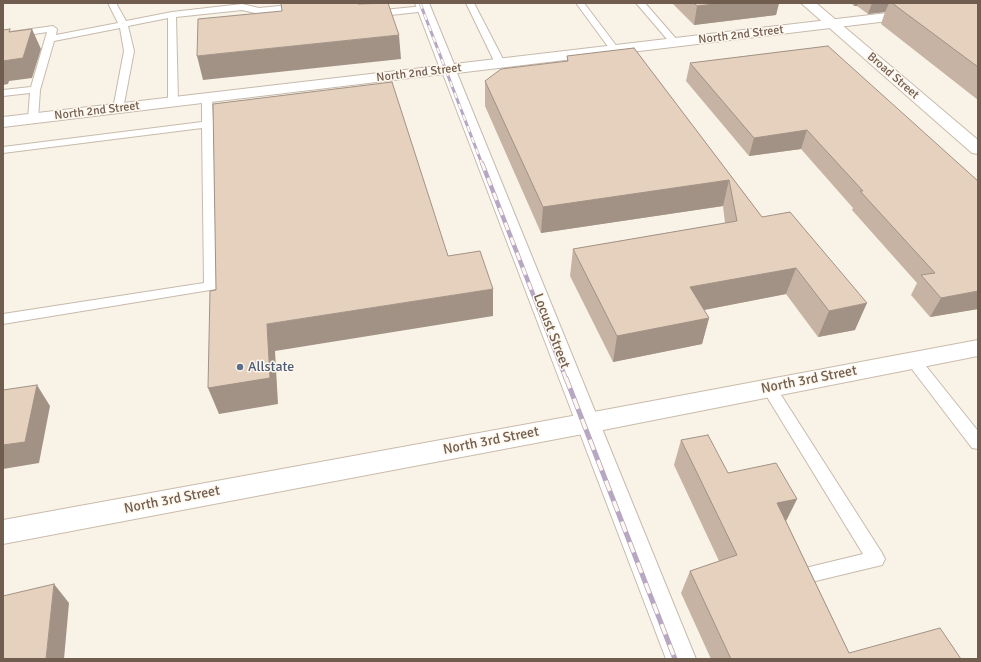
<!DOCTYPE html>
<style>
body{margin:0}
#map{position:relative;width:981px;height:662px;overflow:hidden;background:#f9f3e7;font-family:Signika,sans-serif}
canvas{display:block}
.frame{position:absolute;inset:0;border:4px solid #705d4f;pointer-events:none}
</style>
<div id="map">
<canvas width="981" height="662"></canvas>
<div class="frame"></div>
</div>
<script>
const context = document.querySelector('canvas').getContext('2d');
context.lineJoin = 'round';
const toPath = rows => new Path2D(rows.map(r => 'M' + r).join(''));
function trace(path, color, width, dash) { context.strokeStyle = color; context.lineWidth = width; context.lineCap = dash ? 'butt' : 'round'; context.setLineDash(dash || []); context.stroke(path); }
function fill(path, color) { context.fillStyle = color; context.fill(path, 'evenodd'); }
function label(font, color, halo, rows, align = 'center') {
  context.font = font + ' Signika,sans-serif'; context.lineWidth = 3; context.setLineDash([]); context.textBaseline = 'middle'; context.strokeStyle = halo; context.fillStyle = color; for (const [text, x, y, turn = 0] of rows) {
    context.save(); context.translate(x, y); context.rotate((+turn || 0) * Math.PI / 180); context.textAlign = isNaN(turn) ? turn : align; if (halo) context.strokeText(text, 0, 0); context.fillText(text, 0, 0); context.restore();
  }
}
const service = toPath([
 [108,3,116,3,126,21,172,12,242,4,259,8,301,4,305,7,301,10,259,14,242,10,176,17,178,102,173,105,168,102,168,18,128,26,134,51,123,109,118,112,113,109,124,51,120,28,54,41,40,90,38,119,33,122,29,121,28,119,30,93,3,96,3,90,31,87,47,32,3,39,3,33,53,26,57,29,56,35,118,23,108,3],
 [466,3,474,3,505,63,503,65,500,66,495,63,466,3],
 [576,3,584,3,618,48,620,50,618,52,612,52,576,3],
 [636,3,645,3,678,41,680,43,678,45,672,45,636,3],
 [424,6,428,9,427,11,373,17,369,14,373,11,424,6],
 [207,95,212,98,213,120,221,121,222,123,221,125,213,127,218,286,216,289,3,324,3,314,204,283,202,128,3,153,3,147,202,122,202,98,207,95],
 [913,355,918,356,978,431,978,449,972,448,908,364,906,360,908,356,913,355],
 [769,382,774,384,882,553,885,559,882,565,803,584,797,582,794,576,797,570,863,554,764,392,762,388,764,384,769,382]
]);
const minor = toPath([
 [415,3,429,3,454,64,913,10,918,11,920,14,918,17,913,18,457,73,696,659,666,659,443,74,3,127,3,117,439,66,415,3]
]);
const secondary = toPath([
 [801,3,816,3,978,140,978,154,972,153,801,3],
 [978,340,978,356,583,434,3,544,3,520,583,414,978,340]
]);
trace(service, '#c7baad', 2);
trace(minor, '#c7baad', 2);
trace(secondary, '#cabbab', 2);
fill(service, '#fff');
fill(minor, '#fff');
fill(secondary, '#fff');
const railFar2 = toPath([
 [420,3,482,164]
]);
const railFar1 = toPath([
 [482,163,566,379]
]);
const rail = toPath([
 [566,378,675,659]
]);
trace(railFar2, '#b7a7c2', 3);
trace(railFar1, '#b7a7c2', 4.5);
trace(rail, '#b7a7c2', 5);
trace(railFar2, '#fdf7ed', 2, [6]);
trace(railFar1, '#fdf7ed', 3, [8]);
trace(rail, '#fdf7ed', 3.5, [11]);
fill(toPath([
 [672,3,779,3,776,15,694,25],
 [851,3,978,3,978,100,881,24,885,12,868,14,857,6,854,6],
 [828,46,978,309,930,317,911,295,917,283,852,210,853,208,801,149,749,156,686,81,690,63],
 [634,48,762,217,855,330,818,337,786,294,704,310,709,318,702,344,613,362,570,276,573,249,725,223,723,206,541,233,485,106,485,81,567,61,567,56],
 [681,440,728,473,797,499,786,521,849,653,961,659,711,659,681,593,690,571,719,561,674,465]
]), '#c6b3a3');
fill(toPath([
 [723,3,779,3,776,15,694,25,697,6],
 [856,3,858,3,857,6,854,6],
 [872,3,889,3,885,12,868,14],
 [32,29,41,49,32,78,9,81,8,84,3,85,3,61],
 [399,35,401,59,203,80,197,56],
 [807,130,801,149,749,156,754,138],
 [729,180,723,206,541,233,543,207],
 [796,268,786,294,683,314,690,287],
 [493,289,493,316,275,351,278,404,219,414,208,388,267,324],
 [978,291,978,309,930,317,941,298],
 [867,303,855,330,818,337,829,311],
 [709,318,702,344,613,362,617,336],
 [37,385,50,406,39,463,3,469,3,445],
 [797,499,785,523,777,503],
 [54,584,69,603,64,659,46,659]
]), '#a19285');
const building = toPath([
 [281,3,357,3,358,4,388,3,399,35,197,56,198,19,282,11,281,3],
 [694,3,723,3,697,6,694,3],
 [892,3,978,3,978,67,892,3],
 [10,29,9,32,32,29,23,58,3,61,3,30,10,29],
 [828,46,978,181,978,291,941,298,921,275,935,273,860,191,863,191,807,130,754,138,690,63,828,46],
 [634,48,762,217,790,212,867,303,829,311,796,268,690,287,709,318,617,336,573,249,737,221,729,180,543,207,485,81,501,69,568,61,567,56,634,48],
 [392,82,448,256,480,251,493,289,267,324,270,378,208,388,210,291,216,290,213,104,392,82],
 [37,385,25,442,3,445,3,390,37,385],
 [708,435,728,473,776,463,797,499,777,503,849,653,940,628,961,659,731,659,690,571,737,555,681,440,708,435],
 [54,584,46,659,3,659,3,596,54,584]
]);
fill(building, '#e6d0be');
trace(building, '#a19285', 1);
for (const [x, y, r, color] of [
 [240,367,4,"#5c6f8a"]
]) { const dot = new Path2D(); dot.arc(x, y, r, 0, 2 * Math.PI); context.fillStyle = color; context.fill(dot); trace(dot, '#fdf7ed', 1.5); }
label('12px', '#705d4f', '#fdf7ed', [
 ["North 2nd Street",741,35,-7],
 ["North 2nd Street",419,73,-7],
 ["Broad Street",893,76,41],
 ["North 2nd Street",97,111,-7]
]);
label('14px', '#705d4f', '#fdf7ed', [
 ["Locust Street",551,331,69],
 ["North 3rd Street",809,380,-11],
 ["North 3rd Street",491,441,-11],
 ["North 3rd Street",172,500,-11]
]);
label('14px', '#4e5e75', '#fdf7ed', [
 ["Allstate",248,367]
], 'left');
</script>
